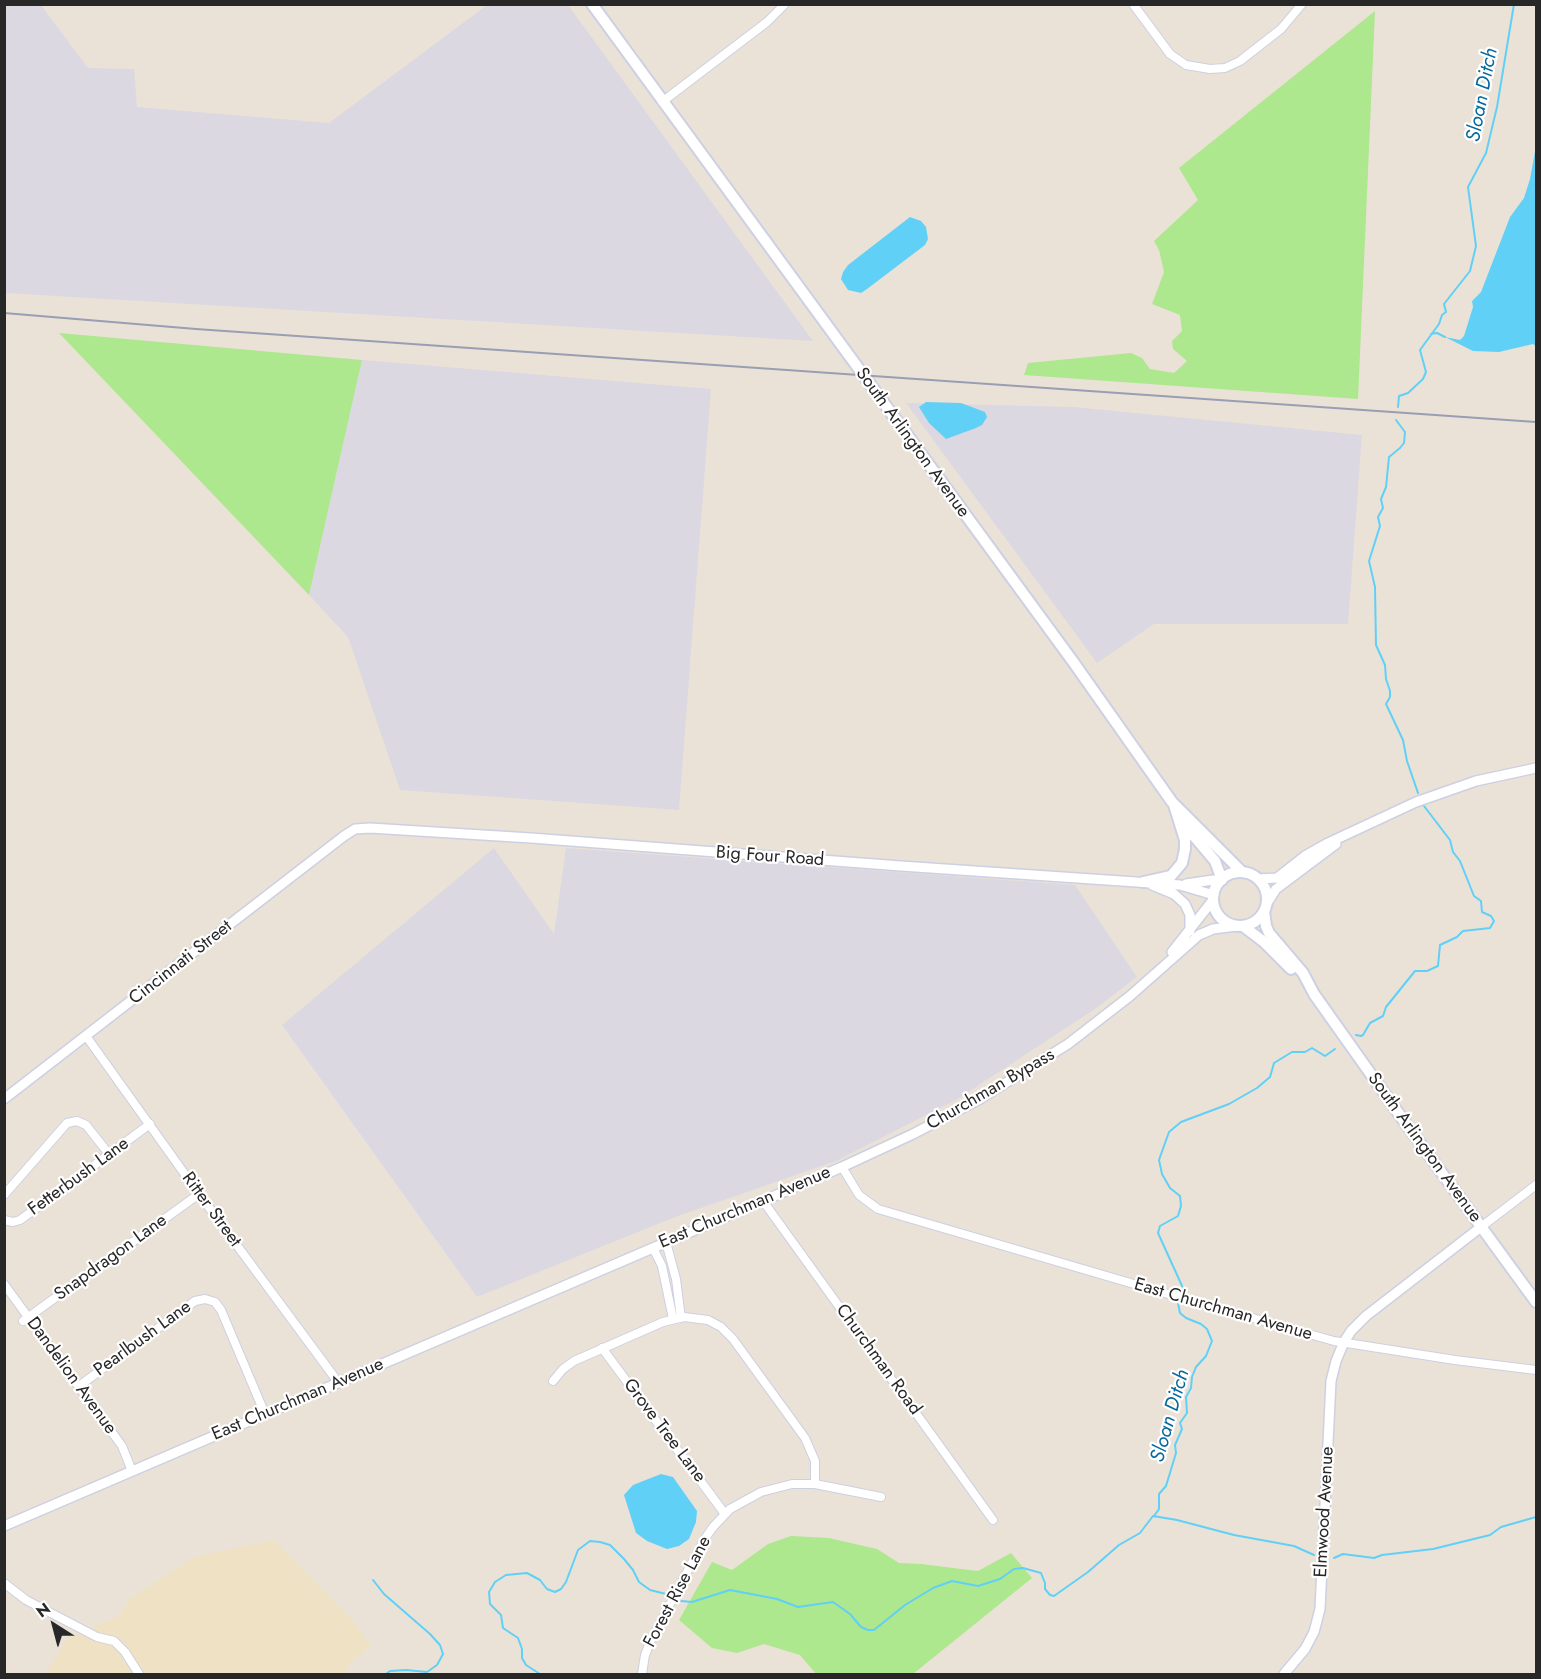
<!DOCTYPE html>
<style>
body{margin:0}
#map{position:relative;width:1541px;height:1679px;overflow:hidden;background:#ebe2d7;font-family:Jost,sans-serif}
canvas{display:block}
.frame{position:absolute;inset:0;border:6px solid #272727;pointer-events:none}
.north{position:absolute;left:24px;top:1595px;width:60px;height:60px;-webkit-text-stroke:4px #fff;paint-order:stroke;rotate:324deg;font-size:16px;font-weight:700;line-height:24px;text-align:center;color:#272727}
.north::after{content:'';display:block;margin:auto;width:21px;height:27px;background:#272727;clip-path:polygon(50% 0,100% 100%,50% 72%,0 100%)}
</style>
<div id="map">
<canvas width="1541" height="1679"></canvas>
<div class="frame"></div>
<div class="north">N</div>
</div>
<script>
const context = document.querySelector('canvas').getContext('2d');
context.lineJoin = 'round';
function fill(path, color) { context.fillStyle = color; context.fill(path, 'evenodd'); }
const toPath = rows => new Path2D(rows.map(r => 'M' + r).join(''));
function trace(path, color, width, dash) { context.strokeStyle = color; context.lineWidth = width; context.lineCap = dash ? 'butt' : 'round'; context.setLineDash(dash || []); context.stroke(path); }
function label(font, color, halo, rows, align = 'center') {
  context.font = font + ' Jost,sans-serif'; context.lineWidth = 4.5; context.setLineDash([]); context.textBaseline = 'middle'; context.strokeStyle = halo; context.fillStyle = color; for (const [text, x, y, turn = 0] of rows) {
    context.save(); context.translate(x, y); context.rotate((+turn || 0) * Math.PI / 180); context.textAlign = isNaN(turn) ? turn : align; if (halo) context.strokeText(text, 0, 0); context.fillText(text, 0, 0); context.restore();
  }
}
fill(toPath([
 [4,5,41,5,88,68,134,69,137,107,329,123,487,5,568,5,813,341,5,293],
 [362,360,711,389,679,810,400,790,348,637,309,595],
 [906,403,1074,407,1362,435,1348,624,1154,624,1097,663],
 [494,848,554,934,566,848,1075,885,1137,977,1095,1009,956,1100,836,1161,675,1217,477,1297,282,1025]
]), '#dbd8e2');
fill(toPath([
 [274,1540,351,1619,371,1645,349,1664,344,1674,46,1674,67,1638,119,1616,130,1598,195,1557]
]), '#efe1c4');
fill(toPath([
 [1375,11,1358,399,1024,375,1028,363,1131,353,1142,358,1150,369,1174,373,1187,361,1173,349,1172,341,1182,331,1180,315,1152,304,1164,272,1159,250,1154,241,1198,200,1179,168],
 [59,333,362,360,309,595],
 [791,1536,829,1538,877,1549,899,1563,921,1564,978,1571,1011,1553,1032,1578,913,1674,816,1674,800,1655,764,1644,737,1653,712,1648,679,1620,712,1562,732,1570,768,1544]
]), '#ade78e');
fill(toPath([
 [1536,146,1536,346,1533,344,1499,352,1473,351,1445,337,1460,340,1464,336,1473,307,1472,301,1481,292,1510,217,1524,198,1530,179],
 [910,217,921,221,926,227,928,239,925,245,867,289,861,293,848,290,841,279,843,272,848,265],
 [926,402,961,403,985,412,987,417,982,425,976,428,946,439,929,423,919,407],
 [661,1474,673,1477,697,1511,696,1522,689,1539,679,1546,667,1549,647,1541,636,1533,624,1495,633,1485]
]), '#60d0f7');
trace(toPath([
 [1431,334,1437,333,1445,337],
 [1398,407,1399,396,1408,393,1423,379,1426,372,1420,350,1439,324,1442,315,1446,312,1444,304,1470,271,1476,246,1468,187,1486,153,1497,107,1514,4],
 [1396,420,1405,432,1404,443,1400,448,1389,457,1386,487,1381,499,1383,508,1378,517,1380,526,1369,561,1375,587,1376,645,1385,665,1386,679,1390,691,1390,697,1386,704,1403,740,1407,761,1418,793],
 [1356,1035,1361,1036,1363,1035,1370,1023,1383,1016,1386,1007,1415,971,1427,971,1438,966,1440,945,1457,937,1463,931,1490,928,1494,921,1491,916,1482,912,1481,901,1474,896,1460,861,1453,852,1450,840,1424,806],
 [1182,1292,1183,1288,1158,1233,1160,1226,1178,1216,1181,1206,1180,1196,1170,1188,1162,1174,1159,1160,1169,1132,1181,1122,1229,1104,1257,1088,1270,1077,1274,1063,1292,1052,1305,1052,1312,1048,1325,1056,1335,1049],
 [1154,1516,1159,1509,1159,1494,1166,1486,1176,1453,1175,1445,1182,1429,1180,1423,1187,1413,1186,1397,1191,1388,1192,1377,1196,1367,1206,1356,1212,1341,1207,1329,1201,1324,1186,1318,1180,1313,1178,1303],
 [1334,1558,1343,1554,1374,1558,1382,1555,1433,1549,1490,1535,1501,1527,1536,1517],
 [373,1580,384,1594,430,1634,440,1645,443,1654,437,1665,427,1672,406,1670,390,1671,386,1674],
 [681,1601,692,1602,730,1590,777,1599,798,1607,833,1602,850,1614,861,1627,868,1630,874,1630,905,1605,933,1588,952,1581,978,1586,1000,1579,1014,1569,1023,1568,1041,1573,1045,1583,1045,1589,1050,1595,1054,1596,1088,1572,1119,1545,1140,1533,1153,1516,1177,1520,1234,1535,1294,1546,1314,1555],
 [540,1674,526,1665,522,1658,522,1649,518,1638,503,1628,501,1615,490,1604,489,1592,495,1582,506,1575,527,1573,540,1580,547,1589,555,1592,561,1589,566,1582,578,1550,590,1541,600,1542,610,1545,624,1559,633,1570,639,1582,650,1590,666,1594]
]), '#60d0f7', 2);
const minor = toPath([
 [1133,4,1170,54,1186,65,1210,69,1225,68,1240,61,1281,29,1302,4],
 [662,102,767,22,785,4],
 [86,1036,199,1194,338,1382],
 [842,1167,859,1195,878,1209,1168,1294,1334,1341,1455,1360,1536,1370],
 [4,1195,67,1123,77,1121,86,1125,109,1154],
 [763,1201,993,1520],
 [4,1220,13,1222,20,1220,150,1124],
 [1481,1227,1536,1185],
 [666,1242,676,1279,681,1318],
 [653,1248,662,1266,673,1319],
 [4,1284,122,1446,132,1471],
 [23,1321,199,1194],
 [602,1348,725,1514],
 [553,1381,563,1369,574,1361,663,1322,684,1317,708,1320,721,1327,733,1339,805,1438,815,1461,815,1484],
 [79,1386,195,1301,205,1299,215,1302,221,1310,265,1414],
 [4,1583,26,1600,97,1637,114,1641,125,1652,139,1674],
 [642,1674,645,1655,651,1640,704,1540,713,1527,730,1509,761,1492,792,1484,815,1484,881,1497]
]);
const tertiary = toPath([
 [1258,879,1277,878,1305,856,1328,843,1416,802,1476,781,1536,768],
 [1186,884,1213,880,1220,881],
 [1152,885,1174,894,1185,904,1190,915,1190,931],
 [1267,903,1276,889,1336,844],
 [1172,952,1213,900],
 [4,1099,344,836,355,829,370,828,531,838,901,866,1180,885,1214,895],
 [4,1526,842,1167,913,1134,980,1099,1068,1044,1130,996,1199,935,1213,929,1236,926],
 [1284,1674,1305,1649,1314,1632,1320,1609,1331,1381,1336,1361,1344,1342,1351,1331,1366,1316,1481,1227]
]);
const secondary = toPath([
 [592,4,1074,663,1172,802,1242,872],
 [1182,822,1215,861,1222,880],
 '1213 899a27 27 0 1 1 54 0a27 27 0 1 1-54 0Z',
 [1144,882,1171,876,1182,863,1185,849,1185,840,1174,805],
 [1264,911,1266,926,1269,933,1303,973,1314,994,1404,1121,1536,1302],
 [1243,926,1264,942,1291,969]
]);
trace(minor, '#ccd0e2', 10);
trace(tertiary, '#ccd0e2', 12);
trace(secondary, '#ccd0e2', 14);
trace(minor, '#fff', 8);
trace(tertiary, '#fff', 9);
trace(secondary, '#fff', 10);
trace(toPath([
 [4,313,196,329,1536,422]
]), '#9a9eb3', 2);
label('18px', '#272727', '#fff', [
 ["South Arlington Avenue",912,443,54],
 ["Big Four Road",770,857,4],
 ["Cincinnati Street",181,963,-38],
 ["Churchman Bypass",991,1090,-30],
 ["South Arlington Avenue",1424,1148,54],
 ["Fetterbush Lane",79,1177,-36],
 ["East Churchman Avenue",745,1208,-23],
 ["Ritter Street",211,1210,54],
 ["Snapdragon Lane",111,1258,-36],
 ["East Churchman Avenue",1223,1310,16],
 ["Pearlbush Lane",143,1339,-36],
 ["Churchman Road",878,1360,54],
 ["Dandelion Avenue",71,1376,54],
 ["East Churchman Avenue",298,1400,-23],
 ["Grove Tree Lane",664,1431,53],
 ["Elmwood Avenue",1325,1512,-87],
 ["Forest Rise Lane",678,1592,-62]
]);
label('italic 20px', '#046a9e', '#fff', [
 ["Sloan Ditch",1483,95,-79],
 ["Sloan Ditch",1171,1416,-74]
]);
</script>
